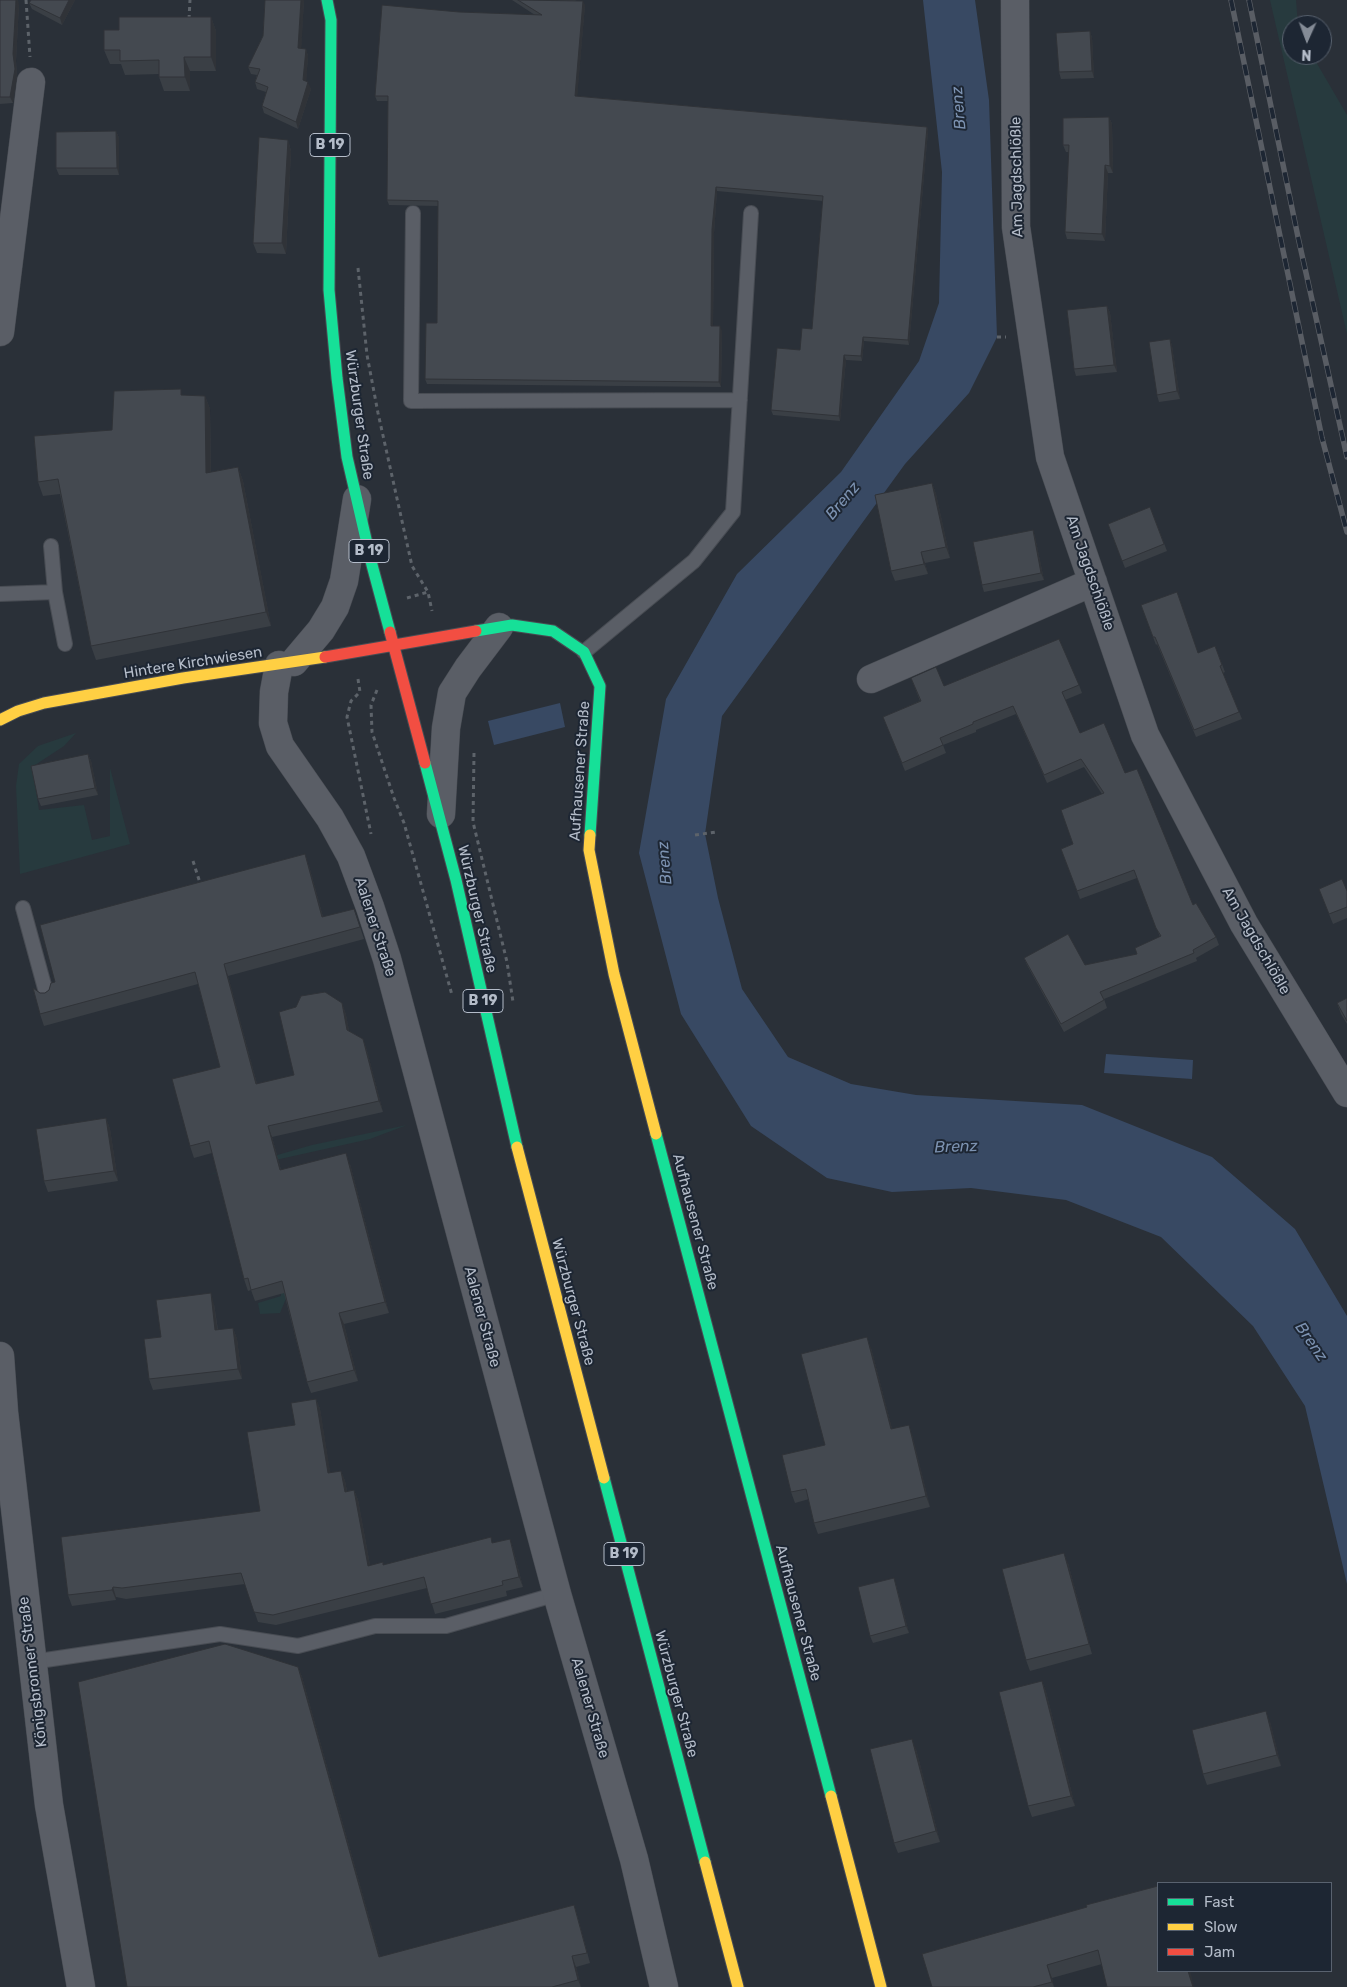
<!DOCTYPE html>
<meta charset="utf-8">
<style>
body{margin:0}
#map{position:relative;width:1347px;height:1987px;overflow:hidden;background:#2a3038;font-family:Rubik,sans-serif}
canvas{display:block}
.legend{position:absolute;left:1157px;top:1882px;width:175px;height:90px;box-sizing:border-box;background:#1d2633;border:1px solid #59626f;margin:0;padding:6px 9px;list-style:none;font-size:15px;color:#b4bcc9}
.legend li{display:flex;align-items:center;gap:10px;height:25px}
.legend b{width:25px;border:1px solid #59626f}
.north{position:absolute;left:1282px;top:15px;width:50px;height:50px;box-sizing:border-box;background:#1d2633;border:1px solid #59626f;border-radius:50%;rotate:182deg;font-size:14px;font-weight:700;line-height:20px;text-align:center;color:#b4bcc9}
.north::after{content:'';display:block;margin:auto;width:18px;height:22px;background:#848b96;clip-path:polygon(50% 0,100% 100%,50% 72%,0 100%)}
</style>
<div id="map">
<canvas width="1347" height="1987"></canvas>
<ul class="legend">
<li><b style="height:6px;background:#16e098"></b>Fast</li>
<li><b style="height:6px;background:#ffcf43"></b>Slow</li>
<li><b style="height:6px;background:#f24e42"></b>Jam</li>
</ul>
<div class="north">N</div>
</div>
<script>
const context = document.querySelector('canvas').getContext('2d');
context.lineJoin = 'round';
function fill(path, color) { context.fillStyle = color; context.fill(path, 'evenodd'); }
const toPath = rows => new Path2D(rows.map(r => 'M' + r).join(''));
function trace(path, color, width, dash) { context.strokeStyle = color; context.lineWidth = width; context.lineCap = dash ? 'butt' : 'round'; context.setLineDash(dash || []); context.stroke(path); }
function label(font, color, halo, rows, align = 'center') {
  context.font = font + ' Rubik,sans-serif'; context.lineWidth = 4; context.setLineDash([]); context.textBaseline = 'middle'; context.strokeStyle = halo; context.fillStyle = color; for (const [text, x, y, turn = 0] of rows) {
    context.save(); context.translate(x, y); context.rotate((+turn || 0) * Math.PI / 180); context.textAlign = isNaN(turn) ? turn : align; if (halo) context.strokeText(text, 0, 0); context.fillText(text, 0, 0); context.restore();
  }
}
fill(toPath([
 [1270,0,1296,0,1298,25,1292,25,1292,55,1312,55,1347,115,1347,334],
 [76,733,64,746,32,767,39,810,84,805,92,840,110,836,110,768,130,844,20,874,16,786,19,764,38,746],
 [407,1125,370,1139,208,1175,312,1145],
 [280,1285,287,1296,280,1313,260,1314,258,1303,281,1296]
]), '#273a3e');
fill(toPath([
 [923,0,975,0,989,100,997,337,969,393,905,464,722,716,705,834,718,898,742,989,788,1057,851,1084,916,1095,1082,1105,1212,1157,1295,1229,1347,1316,1347,1584,1305,1406,1253,1326,1161,1237,1066,1200,971,1188,892,1192,827,1178,751,1126,681,1014,639,853,666,699,737,574,841,472,919,361,939,303,942,172],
 [560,703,565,727,494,745,488,721],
 [1106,1054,1193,1060,1192,1079,1104,1073]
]), '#384963');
const lane = toPath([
 [413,213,411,401,740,400],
 [51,546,55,592,65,644],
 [0,594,55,592],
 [584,652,694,561,733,512,751,213],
 [23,908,47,996],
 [32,1662,220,1634,298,1646,375,1626,446,1626,557,1594]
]);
const street = toPath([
 [1015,0,1016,227,1050,457,1145,735,1244,924,1347,1093],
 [0,332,31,82],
 [294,662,321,630,335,607,344,581,357,499],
 [279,665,274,692,273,723,280,746,330,818,351,856,370,907,387,959,557,1594,634,1859,664,1987],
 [871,679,1093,582],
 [441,814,446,728,452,693,468,668,499,627],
 [0,1356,4,1412,49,1805,81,1987]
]);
const fast = toPath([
 [327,0,331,20,329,290,337,378,347,457,372,565,390,632],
 [476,631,512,625,553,631,584,652,600,686,590,835],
 [425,763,456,880,517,1147],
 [656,1134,831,1796],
 [604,1478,705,1862]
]);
const slow = toPath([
 [0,720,18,711,44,703,183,678,325,657],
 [590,835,589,850,614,974,656,1134],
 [517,1147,604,1478],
 [831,1796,881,1987],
 [705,1862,738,1987]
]);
const jam = toPath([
 [390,632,425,763],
 [325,657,476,631]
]);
trace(lane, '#484c53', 16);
trace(street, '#484c53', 29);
trace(fast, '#484c53', 13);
trace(slow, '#484c53', 13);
trace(jam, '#484c53', 13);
trace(toPath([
 [26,0,30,57],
 [189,19,190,0],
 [358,268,367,355,378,413,412,566,428,592,432,611],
 [997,337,1006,337],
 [407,598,428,592],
 [358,679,360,692,351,701,347,717,371,834],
 [377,690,371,705,372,732,394,798,404,823,452,995],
 [474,753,473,822,507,962,513,1002],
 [695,835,716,832],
 [193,861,201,886]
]), '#5d636a', 3, [4, 4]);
trace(lane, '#5a5e66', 14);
trace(street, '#5a5e66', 28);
trace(fast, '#16e098', 11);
trace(slow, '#ffcf43', 11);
trace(jam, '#f24e42', 11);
const rail = toPath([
 [1231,0,1322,438,1347,532],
 [1249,0,1298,237,1347,457]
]);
trace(rail, '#595d64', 5.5);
trace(rail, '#1d2633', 4, [11]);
fill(toPath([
 [0,0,19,4,16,61,17,76,13,103,0,104],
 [75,0,62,25,32,9,29,3],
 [265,0,304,0,301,48,306,49,308,56,306,81,311,89,298,129,264,113,262,106,266,92,257,89,255,82,257,75,251,74,248,67,263,36],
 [512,0,575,0,585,5,577,96,927,127,928,131,909,345,864,341,862,361,846,360,840,421,773,415,771,410,800,350,812,329,823,201,717,191,714,233,713,326,722,331,721,387,427,384,425,379,437,323,438,206,389,205,387,200,388,101,377,101,375,96,459,12,535,15],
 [211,17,216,31,216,71,190,71,190,91,164,91,159,77,159,74,125,75,121,64,110,64,104,50,119,30],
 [1090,31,1092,38,1094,78,1061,79,1059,72],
 [1109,117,1112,124,1113,173,1108,173,1105,241,1067,239,1065,232,1069,152,1066,152,1063,145],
 [116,131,119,138,119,175,59,175,56,168],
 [288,140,291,151,286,254,257,253,253,243],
 [1107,306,1110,313,1117,372,1076,376,1074,369],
 [1170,339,1172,346,1180,399,1159,402,1157,395],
 [184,395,205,396,210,409,211,472,238,467,243,481,271,626,96,660,91,646,60,494,43,496,38,482,112,430],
 [932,483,936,494,950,558,925,563,928,574,895,581,891,571],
 [1150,507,1167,551,1125,568,1108,524],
 [1033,530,1035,537,1044,580,984,592,982,585],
 [1141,605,1198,653,1215,646,1225,672,1223,673,1242,719,1196,737,1157,644,1156,645],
 [911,678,944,686,1079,685,1082,693,1065,700,1080,733,1125,773,1193,905,1216,937,1219,945,1196,958,1197,961,1104,999,1107,1008,1064,1032,1027,965,1024,958,1085,965,1137,954,1160,937,1137,878,1080,899,1061,849,1073,844,1102,794,1084,767,1047,783,1016,714,976,730,976,732,943,745,946,753,905,771,883,717,920,701],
 [88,754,91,761,98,795,41,806,38,799],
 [309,866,323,917,354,909,364,939,228,976,257,1084,294,1075,342,1003,346,1015,349,1031,363,1039,367,1051,383,1112,272,1137,281,1170,350,1164,389,1313,344,1324,358,1381,311,1393,307,1382,284,1293,255,1301,251,1290,248,1291,244,1279,212,1153,194,1158,190,1146,220,1067,198,984,44,1026,40,1014,40,993,45,993,49,990,55,982],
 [1319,889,1347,891,1347,918,1333,924],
 [1347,998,1347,1024,1341,1014,1337,1003],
 [106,1118,110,1129,118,1181,48,1192,44,1181],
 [214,1304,218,1330,233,1328,237,1339,242,1379,153,1390,149,1379,161,1337],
 [871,1348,892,1429,912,1435,930,1507,818,1534,814,1523,809,1499,795,1503,791,1492,825,1445],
 [316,1399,320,1409,330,1473,341,1471,345,1481,347,1491,354,1490,358,1500,370,1565,384,1565,493,1543,510,1539,513,1549,523,1587,506,1591,507,1596,435,1614,427,1588,276,1625,258,1622,245,1584,126,1599,116,1597,116,1600,72,1606,68,1595,260,1511,295,1425],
 [1068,1563,1092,1654,1030,1671,1026,1660],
 [896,1585,909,1633,873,1643,870,1636],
 [298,1667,302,1677,380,1957,574,1905,577,1915,590,1963,576,1967,581,1987,127,1987],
 [1042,1681,1046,1692,1075,1806,1032,1817,1028,1806],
 [1270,1722,1281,1766,1207,1785,1203,1774],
 [916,1749,940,1842,898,1853,894,1843],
 [1087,1907,1102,1964,1052,1978,1054,1987,932,1987]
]), '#3a3f45');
fill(toPath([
 [16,0,18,0,19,4,16,61,17,76,13,103,10,97],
 [69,0,75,0,62,25,60,18],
 [301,0,304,0,301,55,298,48],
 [583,1,585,5,577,100,575,96],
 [211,17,216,31,216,71,211,57],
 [1090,31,1092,38,1094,78,1092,71],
 [306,49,308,56,306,87,303,80],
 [184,57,190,71,190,91,185,77],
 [308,82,311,89,298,129,296,122],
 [1109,117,1112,124,1113,173,1110,166],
 [927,127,928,131,909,345,908,340],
 [116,131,119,138,119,175,117,168],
 [288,140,291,151,286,254,282,243],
 [1105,165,1108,173,1105,241,1102,234],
 [716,187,717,191,714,233,713,331,711,326,712,229],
 [1107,306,1110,313,1117,372,1114,365],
 [720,326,722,331,721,387,719,382],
 [863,337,864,341,862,361,861,356],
 [1170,339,1172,346,1180,399,1177,391],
 [844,355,846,360,840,421,839,416],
 [205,396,210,409,211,487,206,473],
 [238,467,243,481,271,626,266,612],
 [932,483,936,494,950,558,946,547],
 [1033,530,1035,537,1044,580,1041,573],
 [921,552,925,563,928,574,924,564],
 [88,754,91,761,98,795,95,788],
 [305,854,309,866,326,929,322,917],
 [224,964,228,976,260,1096,256,1084],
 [342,1003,346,1015,351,1041,347,1030],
 [363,1039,367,1051,383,1112,379,1101],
 [106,1118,110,1129,118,1181,114,1171],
 [268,1126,272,1137,284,1182,280,1170],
 [346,1153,350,1164,389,1313,385,1302],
 [211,1293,214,1304,219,1341,215,1330],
 [339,1313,344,1324,358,1381,354,1370],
 [233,1328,237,1339,242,1379,238,1369],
 [867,1337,871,1348,895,1440,891,1429],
 [316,1399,320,1409,332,1483,328,1473],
 [909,1425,912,1435,930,1507,926,1496],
 [341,1471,345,1481,349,1502,345,1492],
 [354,1490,358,1500,372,1576,368,1566],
 [510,1539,513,1549,523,1587,519,1577],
 [1064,1553,1068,1563,1092,1654,1089,1644],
 [894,1578,896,1585,909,1633,906,1626],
 [113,1587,116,1597,116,1600,112,1590],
 [298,1667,302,1677,383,1968,379,1957],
 [1042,1681,1046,1692,1075,1806,1071,1796],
 [1266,1711,1270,1722,1281,1766,1277,1755],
 [912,1739,916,1749,940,1842,936,1831],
 [572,1956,576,1967,581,1987,578,1980],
 [1047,1965,1052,1978,1054,1987,1052,1982],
 [1188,1971,1190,1971,1194,1987,1193,1987]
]), '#303338');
const building = toPath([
 [0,0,16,0,13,54,15,69,10,97,0,97,0,0],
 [31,0,69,0,60,18,29,3,31,0],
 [265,0,301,0,298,48,306,49,303,80,308,82,296,122,262,106,268,87,255,82,260,69,248,67,263,36,265,0],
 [518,0,583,1,575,96,927,127,908,340,863,337,861,356,844,355,839,416,771,410,777,348,800,350,802,328,812,329,823,196,716,187,712,229,711,326,720,326,719,382,425,379,426,323,437,323,438,201,387,200,388,96,375,96,382,5,459,12,542,15,518,0],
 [119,17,211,17,211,57,184,57,185,77,159,77,159,60,120,61,120,50,104,50,104,30,119,30,119,17],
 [1090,31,1092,71,1059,72,1056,33,1090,31],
 [1109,117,1110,166,1105,165,1102,234,1065,232,1069,145,1063,145,1063,118,1109,117],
 [116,131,117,168,56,168,56,132,116,131],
 [259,137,288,140,282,243,253,243,259,137],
 [1107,306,1114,365,1074,369,1067,310,1107,306],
 [1170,339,1177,391,1157,395,1149,342,1170,339],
 [181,389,181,395,205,396,206,473,238,467,266,612,91,646,58,479,38,482,34,436,112,430,114,391,181,389],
 [932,483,946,547,921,552,924,564,891,571,875,495,932,483],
 [1150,507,1164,544,1122,561,1108,524,1150,507],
 [1033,530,1041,573,982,585,973,542,1033,530],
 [1177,592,1198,653,1215,646,1222,665,1220,666,1239,712,1194,730,1155,637,1153,637,1141,605,1177,592],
 [1059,639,1079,685,1062,692,1080,733,1104,723,1125,773,1137,769,1193,905,1196,903,1216,937,1193,950,1194,953,1100,992,1104,1000,1061,1024,1024,958,1068,934,1085,965,1137,954,1135,948,1161,936,1156,928,1134,870,1077,891,1061,849,1073,844,1061,810,1104,793,1081,759,1044,775,1013,706,973,722,973,724,940,738,943,745,902,763,883,717,921,701,911,678,936,667,944,686,1059,639],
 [88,754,95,788,38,799,31,766,88,754],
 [305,854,322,917,354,909,360,927,224,964,256,1084,294,1075,279,1012,296,1007,301,996,325,992,342,1003,347,1030,363,1039,379,1101,268,1126,280,1170,346,1153,385,1302,339,1313,354,1370,307,1382,282,1281,251,1290,248,1278,244,1279,209,1141,190,1146,172,1079,220,1067,195,972,40,1014,33,988,40,993,45,993,49,990,51,983,55,982,40,925,305,854],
 [1342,879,1347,891,1347,907,1329,914,1319,889,1342,879],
 [1347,998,1347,1021,1337,1003,1347,998],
 [106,1118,114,1171,44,1181,36,1129,106,1118],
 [211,1293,215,1330,233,1328,238,1369,149,1379,144,1339,161,1337,156,1300,211,1293],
 [867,1337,891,1429,909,1425,926,1496,814,1523,806,1489,791,1492,782,1455,825,1445,801,1354,867,1337],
 [316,1399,328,1473,341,1471,345,1492,354,1490,368,1566,383,1562,383,1565,491,1537,492,1543,510,1539,519,1577,502,1581,503,1585,431,1604,424,1577,273,1615,254,1612,241,1573,122,1588,113,1587,112,1590,68,1595,61,1537,260,1511,247,1432,295,1425,291,1403,316,1399],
 [1064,1553,1089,1644,1026,1660,1002,1569,1064,1553],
 [894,1578,906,1626,870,1636,858,1587,894,1578],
 [225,1644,298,1667,379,1957,574,1905,587,1953,572,1956,578,1980,552,1987,127,1987,78,1682,225,1644],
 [1042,1681,1071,1796,1028,1806,999,1692,1042,1681],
 [1266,1711,1277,1755,1203,1774,1192,1730,1266,1711],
 [912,1739,936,1831,894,1843,870,1749,912,1739],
 [1158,1886,1158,1971,1188,1971,1193,1987,1107,1987,1098,1950,1047,1965,1052,1982,1033,1987,932,1987,922,1954,1087,1907,1086,1905,1158,1886]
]);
fill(building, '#444950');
trace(building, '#303338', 1);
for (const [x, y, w] of [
 [330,145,40],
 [369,551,40],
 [483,1001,40],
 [624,1554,40]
]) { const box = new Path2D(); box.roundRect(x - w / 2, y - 11.5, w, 23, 4); context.fillStyle = '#1d2633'; context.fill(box); trace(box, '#b4bcc9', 1); }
label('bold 14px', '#b4bcc9', null, [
 ["B 19",330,145],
 ["B 19",369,551],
 ["B 19",483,1001],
 ["B 19",624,1554]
]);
label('15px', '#b4bcc9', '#1d2633', [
 ["Am Jagdschlößle",1017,177,-91],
 ["Würzburger Straße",359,415,82],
 ["Am Jagdschlößle",1090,573,71],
 ["Hintere Kirchwiesen",193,663,-9],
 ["Aufhausener Straße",580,771,-86],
 ["Würzburger Straße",477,909,77],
 ["Aalener Straße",375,927,72],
 ["Am Jagdschlößle",1256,941,60],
 ["Aufhausener Straße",695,1222,75],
 ["Würzburger Straße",573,1302,75],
 ["Aalener Straße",482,1317,75],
 ["Aufhausener Straße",798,1613,75],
 ["Königsbronner Straße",33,1672,-97],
 ["Würzburger Straße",676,1694,75],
 ["Aalener Straße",590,1708,74]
]);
label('italic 16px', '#7c92b1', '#1d2633', [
 ["Brenz",959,108,-95],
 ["Brenz",843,501,-50],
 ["Brenz",665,863,-95],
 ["Brenz",956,1147,-2],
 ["Brenz",1311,1342,55]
]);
</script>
